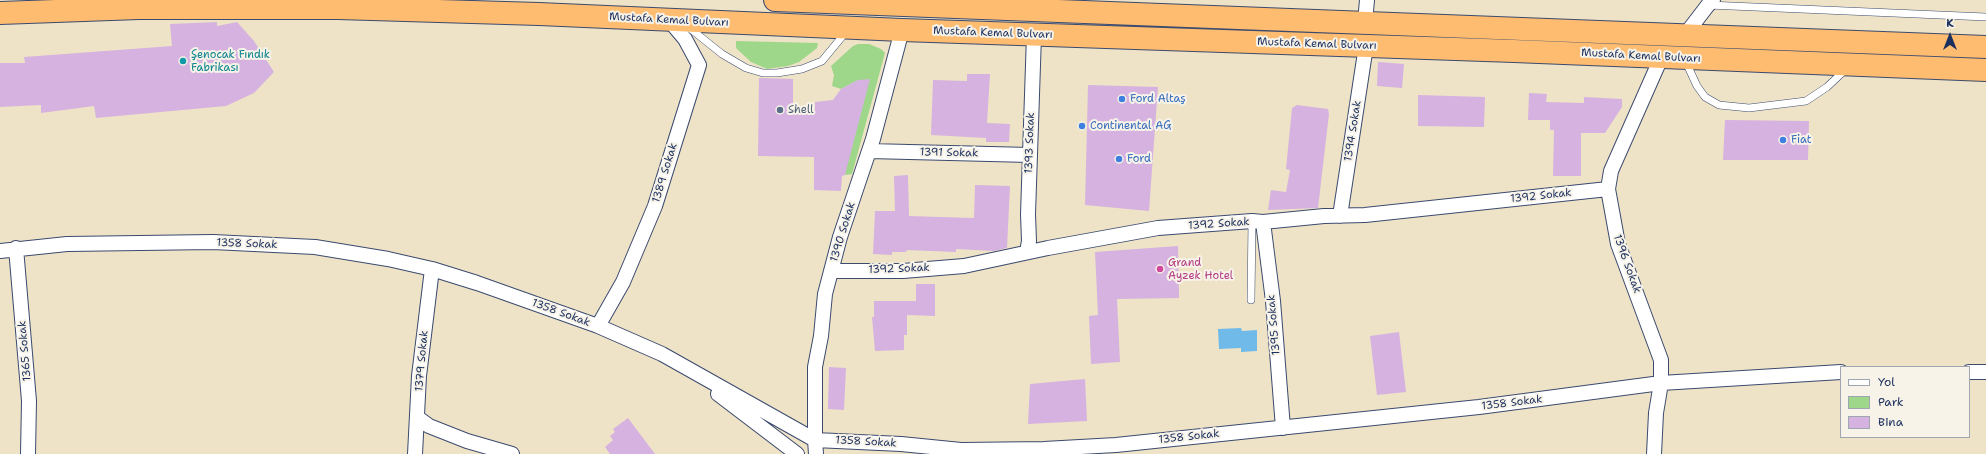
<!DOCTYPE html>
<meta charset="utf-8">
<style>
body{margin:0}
#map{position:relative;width:1986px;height:454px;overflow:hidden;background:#eee3c7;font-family:"Shantell Sans",sans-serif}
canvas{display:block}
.legend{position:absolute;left:1840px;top:366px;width:130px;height:72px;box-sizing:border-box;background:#f7f3e8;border:1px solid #9fa5b1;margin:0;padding:5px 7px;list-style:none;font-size:12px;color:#1b2f5e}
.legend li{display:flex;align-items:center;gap:8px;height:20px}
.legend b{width:20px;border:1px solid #9fa5b1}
.north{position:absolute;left:1930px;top:16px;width:40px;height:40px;-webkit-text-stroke:3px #f7f3e8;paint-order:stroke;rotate:0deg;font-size:11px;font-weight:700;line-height:16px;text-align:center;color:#1b2f5e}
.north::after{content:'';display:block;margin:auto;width:14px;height:18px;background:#1b2f5e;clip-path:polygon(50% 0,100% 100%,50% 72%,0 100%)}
</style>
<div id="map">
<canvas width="1986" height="454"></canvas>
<ul class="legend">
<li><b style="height:5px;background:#fff"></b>Yol</li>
<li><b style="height:11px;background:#9ed78a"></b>Park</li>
<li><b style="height:11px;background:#d6b2e0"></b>Bina</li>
</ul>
<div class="north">K</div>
</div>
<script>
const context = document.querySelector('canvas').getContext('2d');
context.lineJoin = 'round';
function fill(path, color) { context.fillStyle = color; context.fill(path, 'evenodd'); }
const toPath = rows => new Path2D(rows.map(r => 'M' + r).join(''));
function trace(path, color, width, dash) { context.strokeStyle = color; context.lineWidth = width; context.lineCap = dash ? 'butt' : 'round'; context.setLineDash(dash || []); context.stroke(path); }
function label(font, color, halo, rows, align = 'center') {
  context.font = font + ' "Shantell Sans",sans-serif'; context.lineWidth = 4; context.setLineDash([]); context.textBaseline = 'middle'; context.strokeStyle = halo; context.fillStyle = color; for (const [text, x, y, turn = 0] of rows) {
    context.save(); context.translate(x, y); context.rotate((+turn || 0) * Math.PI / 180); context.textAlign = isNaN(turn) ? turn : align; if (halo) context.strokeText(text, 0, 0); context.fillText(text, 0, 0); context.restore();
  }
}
fill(toPath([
 [736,41,818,43,817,48,799,62,788,66,767,69,751,62,736,48],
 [858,44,869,44,881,49,885,53,852,174,845,175,858,80,841,89,832,86,834,75,831,66,853,46]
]), '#9ed78a');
fill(toPath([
 [1241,328,1242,331,1257,330,1257,351,1241,352,1241,348,1219,349,1218,329]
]), '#6fbae8');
fill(toPath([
 [217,22,217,26,237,22,254,41,274,72,254,93,226,106,96,118,94,106,41,113,41,105,0,107,0,63,25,63,24,57,172,46,170,24],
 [1378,62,1404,64,1402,88,1377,86],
 [967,74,990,74,987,123,1010,124,1009,142,986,142,986,138,931,135,933,80,967,81],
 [759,78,793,79,793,109,815,110,815,102,833,100,841,89,858,80,870,79,845,175,842,176,841,191,814,190,814,157,758,156],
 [1088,85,1158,87,1149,211,1085,205],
 [1529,93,1547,94,1546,102,1584,103,1584,97,1622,99,1622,107,1605,133,1581,133,1581,176,1553,176,1554,130,1550,130,1550,120,1528,120],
 [1418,95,1485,97,1484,127,1418,126],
 [1297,105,1328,109,1329,114,1318,208,1268,210,1271,190,1286,192,1290,170,1286,169,1292,108],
 [1725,120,1809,121,1808,160,1723,160],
 [908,175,909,216,974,218,975,185,1010,186,1007,248,994,251,956,249,956,252,907,250,906,252,892,252,892,255,873,254,875,211,895,211,894,176],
 [1178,246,1179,298,1117,299,1120,362,1091,364,1089,316,1098,315,1095,252],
 [916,284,935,284,935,316,907,315,907,335,904,335,904,350,875,351,872,317,874,317,874,301,916,301],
 [1399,332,1406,392,1377,395,1370,336],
 [829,367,846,368,844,410,828,409],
 [1085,379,1087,421,1028,424,1030,384],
 [628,418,655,454,610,454,605,447,613,440,610,436,615,432,613,429]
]), '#d6b2e0');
const lane = toPath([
 [1708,5,1986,17],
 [687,26,722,54,746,68,763,73,777,73,802,69,822,61,846,32],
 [1685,60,1697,86,1705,97,1719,105,1749,108,1806,101,1827,87,1845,70],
 [1251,300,1252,221]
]);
const street = toPath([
 [1365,22,1367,0],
 [1685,35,1708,5,1713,0],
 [869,151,1030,155],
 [1340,216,1366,46],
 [1263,222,1273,301,1283,428],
 [16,248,29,401,28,454],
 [0,251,67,244,213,242,315,247,388,259,432,269,477,283,598,326,662,354,815,440,901,444,961,450,1044,449,1116,445,1479,407,1661,383,1841,372],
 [1027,252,1029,241,1028,214,1034,35],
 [831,271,903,271,964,266,1048,248,1158,228,1252,221,1263,222,1324,216,1365,215,1608,189],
 [598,326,623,282,655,206,699,65,685,39,669,20],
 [1969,372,1986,372],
 [718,394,797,454],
 [418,418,429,426,467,441,512,454],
 [415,454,419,376,432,269],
 [816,454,815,440,815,367,821,336,825,294,840,237,873,139,902,30],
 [1654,454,1656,413,1661,383,1661,360,1618,244,1608,189,1611,171,1661,58]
]);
const highway = toPath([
 [775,0,1986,47],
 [0,13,139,8,338,8,539,14,902,30,1514,51,1986,70]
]);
trace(lane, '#3b4a6e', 8);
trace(street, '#3b4a6e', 16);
trace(highway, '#3b4a6e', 24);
trace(lane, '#fff', 7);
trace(street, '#fff', 14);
trace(highway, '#fdbc70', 22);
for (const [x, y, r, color] of [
 [183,61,4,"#0f9aa8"],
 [1122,99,4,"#3f7fe0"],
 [780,110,4,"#5c6f8a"],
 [1082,126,4,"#3f7fe0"],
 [1783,140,4,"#3f7fe0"],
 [1119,159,4,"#3f7fe0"],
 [1160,269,4,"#d1479c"]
]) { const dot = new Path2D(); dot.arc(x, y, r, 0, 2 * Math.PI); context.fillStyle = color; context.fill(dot); trace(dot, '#f7f3e8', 1.5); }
label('11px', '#1b2f5e', '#f7f3e8', [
 ["Mustafa Kemal Bulvarı",669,20,3],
 ["Mustafa Kemal Bulvarı",993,33,2],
 ["Mustafa Kemal Bulvarı",1317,44,2],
 ["Mustafa Kemal Bulvarı",1641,56,3],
 ["1394 Sokak",1353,131,-81],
 ["1393 Sokak",1030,143,-88],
 ["1391 Sokak",949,153,1],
 ["1389 Sokak",665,173,-73],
 ["1392 Sokak",1541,196,-6],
 ["1392 Sokak",1219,224,-4],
 ["1390 Sokak",843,232,-73],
 ["1358 Sokak",247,244,2],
 ["1396 Sokak",1627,264,70],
 ["1392 Sokak",899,269,-2],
 ["1358 Sokak",561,313,20],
 ["1395 Sokak",1274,325,-95],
 ["1365 Sokak",25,351,-95],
 ["1379 Sokak",422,361,-85],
 ["1358 Sokak",1512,403,-7],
 ["1358 Sokak",1189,437,-6],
 ["1358 Sokak",866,442,3]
]);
label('11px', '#0d838f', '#f7f3e8', [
 ["Şenocak Fındık",191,55],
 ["Fabrikası",191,68]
], 'left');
label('11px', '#366cbe', '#f7f3e8', [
 ["Ford Altaş",1130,99],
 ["Continental AG",1090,126],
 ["Fiat",1791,140],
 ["Ford",1127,159]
], 'left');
label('11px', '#4e5e75', '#f7f3e8', [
 ["Shell",788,110]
], 'left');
label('11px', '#b23c85', '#f7f3e8', [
 ["Grand",1168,263],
 ["Ayzek Hotel",1168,276]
], 'left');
</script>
